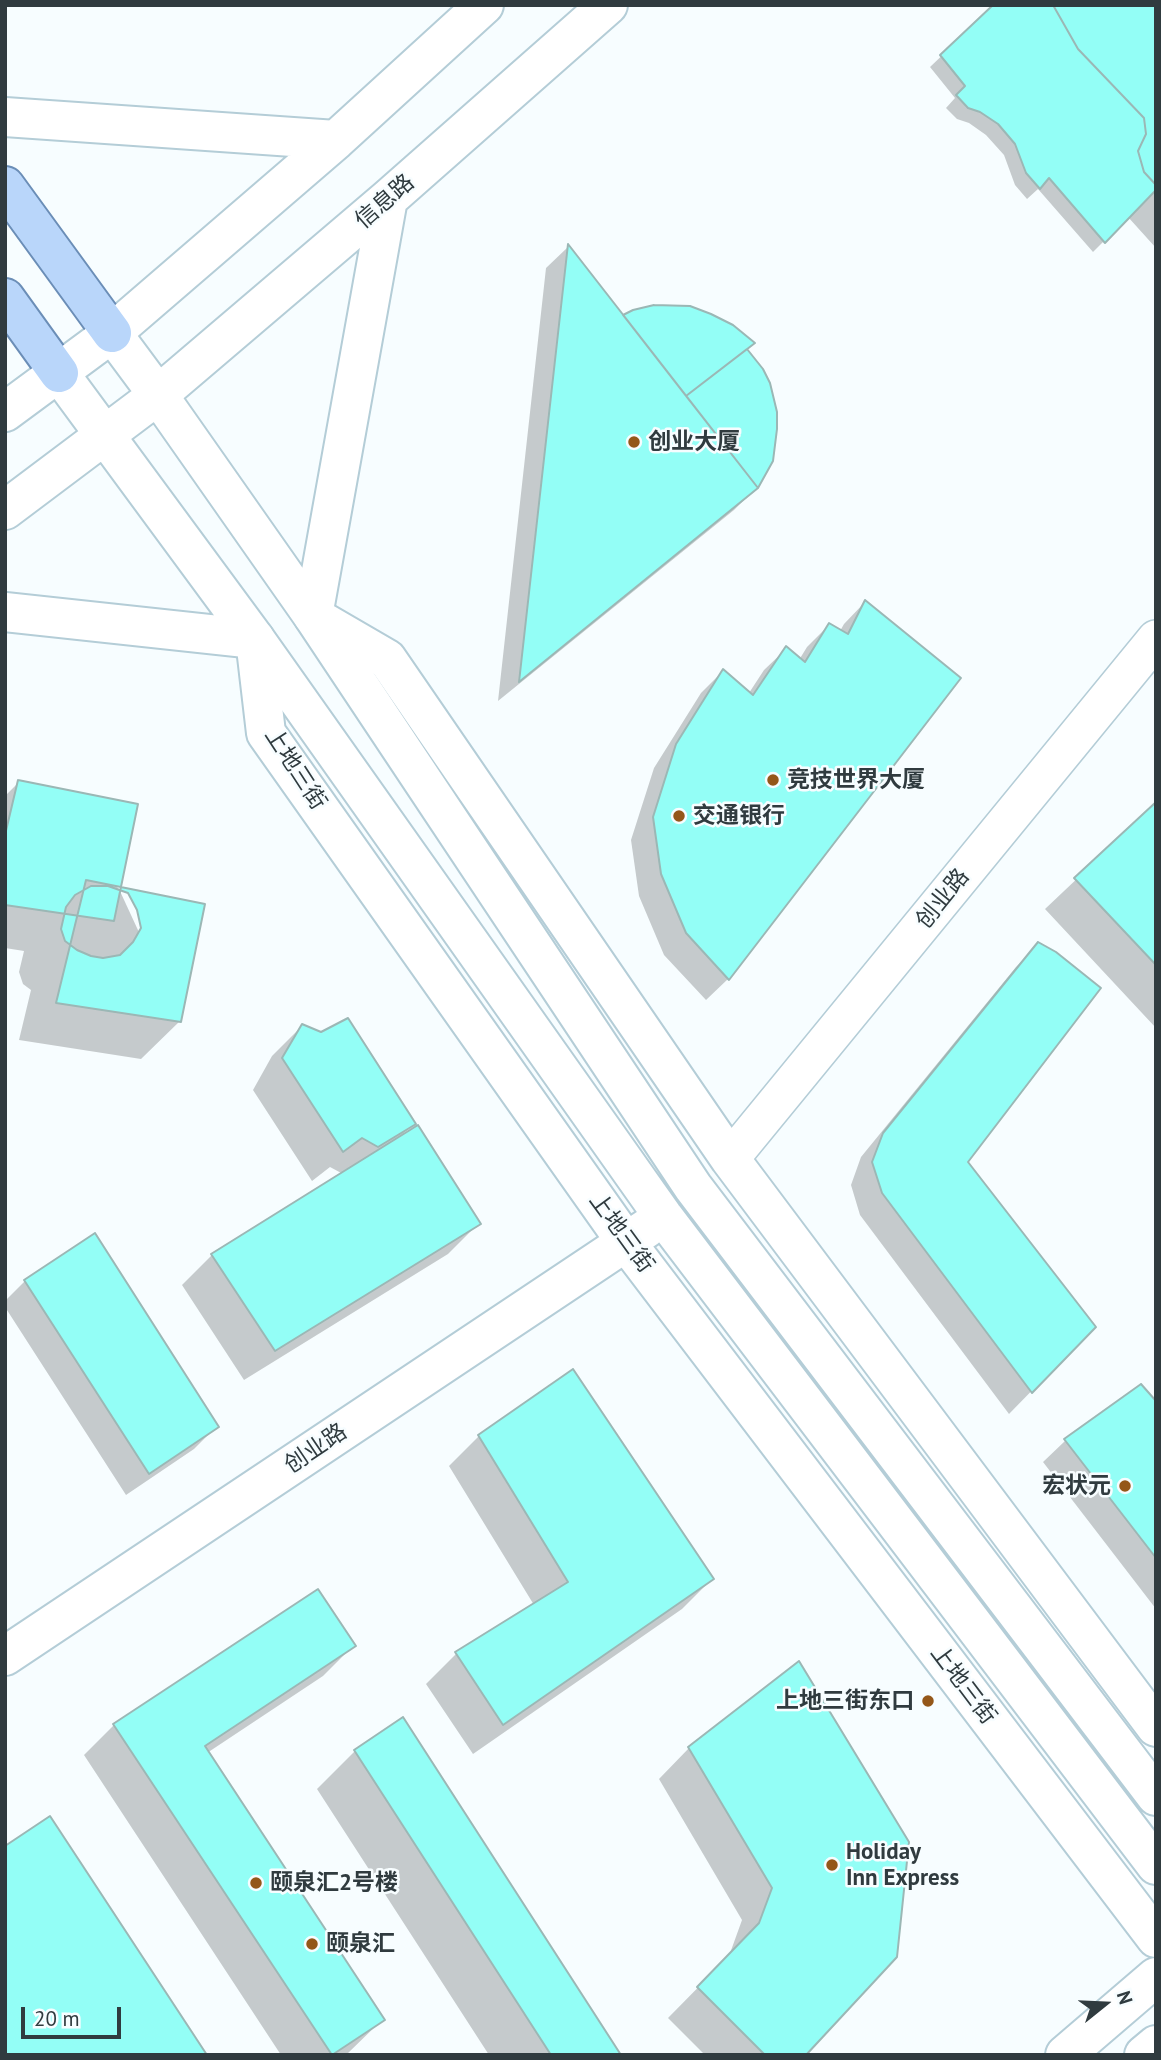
<!DOCTYPE html>
<meta charset="utf-8">
<style>
body{margin:0}
#map{position:relative;width:1161px;height:2060px;overflow:hidden;background:#f7fdff;font-family:"PT Sans",sans-serif}
canvas{display:block}
.frame{position:absolute;inset:0;border:7px solid #303b3f;pointer-events:none}
.north{position:absolute;left:1070px;top:1969px;width:70px;height:70px;-webkit-text-stroke:5px #f7fdff;paint-order:stroke;rotate:72deg;font-size:19px;font-weight:700;line-height:28px;text-align:center;color:#303b3f}
.north::after{content:'';display:block;margin:auto;width:24px;height:32px;background:#303b3f;clip-path:polygon(50% 0,100% 100%,50% 72%,0 100%)}
.scale{position:absolute;left:21px;top:2007px;width:100px;height:32px;box-sizing:border-box;border:4px solid #303b3f;border-top:0;padding-left:9px;font-size:21px;line-height:24px;white-space:nowrap;color:#303b3f;-webkit-text-stroke:5px #f7fdff;paint-order:stroke}
</style>
<div id="map">
<canvas width="1161" height="2060"></canvas>
<div class="frame"></div>
<div class="north">N</div>
<div class="scale">20 m</div>
</div>
<script>
const context = document.querySelector('canvas').getContext('2d');
context.lineJoin = 'round';
function fill(path, color) { context.fillStyle = color; context.fill(path, 'evenodd'); }
const toPath = rows => new Path2D(rows.map(r => 'M' + r).join(''));
function trace(path, color, width, dash) { context.strokeStyle = color; context.lineWidth = width; context.lineCap = dash ? 'butt' : 'round'; context.setLineDash(dash || []); context.stroke(path); }
function label(font, color, halo, rows, align = 'center') {
  context.font = font + ' "PT Sans","Noto Sans SC",sans-serif'; context.lineWidth = 5; context.setLineDash([]); context.textBaseline = 'middle'; context.strokeStyle = halo; context.fillStyle = color; for (const [text, x, y, turn = 0] of rows) {
    context.save(); context.translate(x, y); context.rotate((+turn || 0) * Math.PI / 180); context.textAlign = isNaN(turn) ? turn : align; if (halo) context.strokeText(text, 0, 0); context.fillText(text, 0, 0); context.restore();
  }
}
fill(toPath([
 [995,5,1156,5,1156,248,1128,217,1093,252,1038,189,1027,199,1015,185,1004,155,986,135,969,123,957,119,946,108,955,98,930,67],
 [568,247,622,317,746,350,757,487,734,510,498,701,546,268],
 [865,602,728,979,706,1000,664,955,639,896,631,840,654,768,701,693,723,671,749,693,764,670,786,649,799,660,807,647,829,625,840,631,844,624],
 [19,782,119,889,180,1021,141,1059,19,1040,31,990,23,984,19,972,24,951,5,948,5,796],
 [1156,804,1156,1028,1045,909],
 [1039,945,966,1162,1094,1327,1009,1414,860,1215,851,1185,861,1157,1016,967],
 [302,1026,414,1123,401,1136,478,1224,448,1254,244,1380,182,1285,212,1255,343,1174,330,1167,312,1181,253,1090,272,1056],
 [25,1281,216,1427,194,1449,126,1495,5,1307,5,1301],
 [1156,1404,1156,1609,1043,1462,1065,1441],
 [479,1436,712,1579,682,1609,473,1754,426,1684,456,1654,534,1605,449,1466],
 [353,1646,323,1676,207,1753,382,2020,346,2055,281,2055,84,1755,114,1725],
 [799,1663,804,2055,705,2055,668,2018,729,1956,742,1920,659,1779,689,1748],
 [355,1751,619,2055,489,2055,317,1789]
]), '#0003');
const building = toPath([
 [993,5,1053,5,1078,49,1144,118,1146,134,1138,151,1144,172,1156,185,1156,190,1105,243,1049,178,1040,189,1026,173,1015,144,998,124,980,112,968,108,956,95,965,86,940,55,993,5],
 [1053,5,1156,5,1156,185,1144,172,1138,151,1146,134,1144,118,1078,49,1053,5],
 [568,244,758,488,519,682,568,244],
 [654,305,690,306,711,314,733,325,755,343,686,396,623,315,633,310,654,305],
 [747,349,763,369,770,383,777,412,777,429,773,461,758,488,686,396,747,349],
 [865,600,961,678,729,980,686,933,661,874,653,817,676,744,723,669,753,695,786,646,805,662,829,623,848,634,865,600],
 [18,780,138,804,114,921,5,905,5,835,18,780],
 [1156,802,1156,965,1074,878,1156,802],
 [86,880,205,904,181,1022,56,1003,86,880],
 [91,886,108,886,128,893,137,910,141,928,133,942,120,955,103,958,91,956,77,950,65,941,61,929,66,907,75,895,91,886],
 [1038,942,1056,952,1101,988,968,1162,1096,1327,1032,1393,882,1193,872,1162,883,1133,1038,942],
 [348,1018,416,1124,378,1147,362,1138,343,1152,282,1058,302,1024,321,1032,348,1018],
 [418,1125,481,1224,275,1351,211,1254,418,1125],
 [95,1233,219,1427,149,1474,24,1280,95,1233],
 [573,1369,714,1579,503,1725,455,1652,568,1582,478,1435,573,1369],
 [1141,1384,1156,1401,1156,1558,1064,1439,1141,1384],
 [318,1589,356,1646,205,1746,385,2020,332,2055,113,1724,318,1589],
 [799,1661,909,1842,897,1957,806,2055,765,2055,697,1987,759,1923,772,1888,688,1747,799,1661],
 [403,1717,621,2055,551,2055,354,1750,403,1717],
 [50,1816,207,2055,5,2055,5,1846,50,1816]
]);
fill(building, '#93fef6');
trace(building, '#9bb7b5', 2);
const minor = toPath([
 [730,1159,1156,639]
]);
const tertiary = toPath([
 [313,616,387,659,730,1159,1156,1727],
 [255,639,266,733,626,1242,1156,1938],
 [5,1656,647,1228],
 [1065,2055,1156,1977],
 [1144,2055,1156,2045]
]);
const secondary = toPath([
 [5,117,336,140],
 [112,333,158,395,313,616,693,1187,1156,1796],
 [59,373,255,639,663,1216,1156,1865],
 [5,412,112,333,336,140,484,5],
 [5,510,158,395,388,199,608,5],
 [5,612,255,639],
 [313,616,388,199]
]);
const primary = toPath([
 [5,186,112,333],
 [5,298,59,373]
]);
trace(minor, '#b4cdd7', 40);
trace(tertiary, '#b4cdd7', 42);
trace(secondary, '#b4cdd7', 42);
trace(primary, '#6b8eb7', 42);
trace(minor, '#fff', 37);
trace(tertiary, '#fff', 38);
trace(secondary, '#fff', 38);
trace(primary, '#b9d6fa', 38);
for (const [x, y, r, color] of [
 [634,442,7,"#945719"],
 [773,780,7,"#945719"],
 [679,816,7,"#945719"],
 [1125,1486,7,"#945719"],
 [928,1701,7,"#945719"],
 [832,1865,7,"#945719"],
 [256,1883,7,"#945719"],
 [312,1944,7,"#945719"]
]) { const dot = new Path2D(); dot.arc(x, y, r, 0, 2 * Math.PI); context.fillStyle = color; context.fill(dot); trace(dot, '#f7fdff', 2.5); }
label('23px', '#303b3f', '#f7fdff', [
 ["信息路",385,202,-41],
 ["上地三街",295,769,57],
 ["创业路",943,899,-51],
 ["上地三街",621,1233,54],
 ["创业路",316,1449,-34],
 ["上地三街",963,1685,53]
]);
label('bold 23px', '#303b3f', '#f7fdff', [
 ["创业大厦",648,442],
 ["竞技世界大厦",787,780],
 ["交通银行",693,816],
 ["宏状元",1111,1486,"right"],
 ["上地三街东口",914,1701,"right"],
 ["Holiday",846,1852],
 ["Inn Express",846,1878],
 ["颐泉汇2号楼",270,1883],
 ["颐泉汇",326,1944]
], 'left');
</script>
